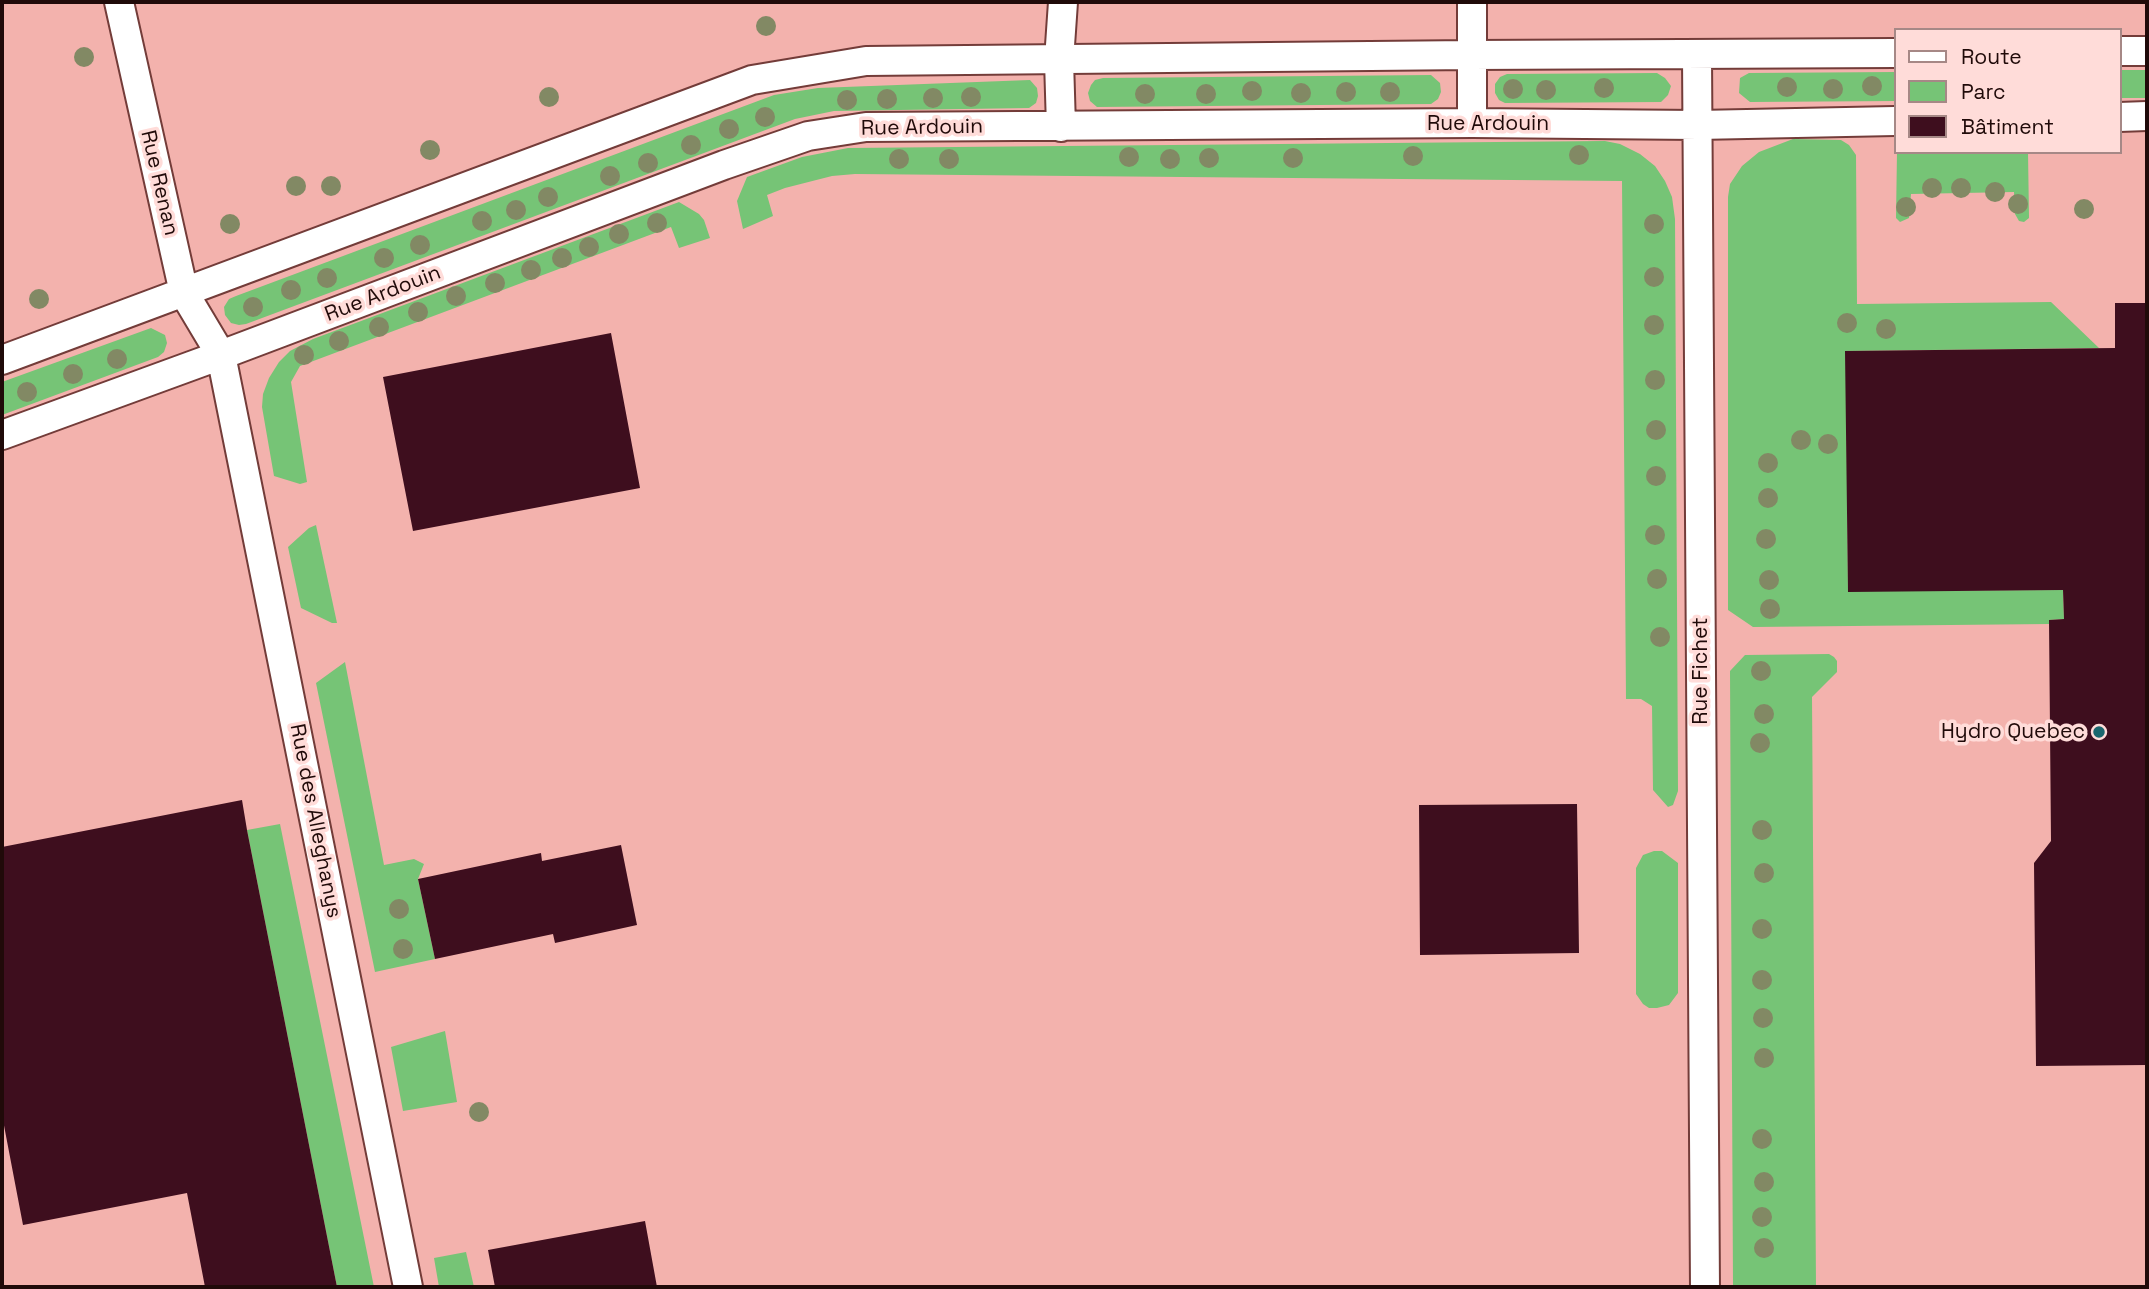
<!DOCTYPE html>
<meta charset="utf-8">
<style>
body{margin:0}
#map{position:relative;width:2149px;height:1289px;overflow:hidden;background:#f3b2ad;font-family:"Space Grotesk",sans-serif}
canvas{display:block}
.frame{position:absolute;inset:0;border:4px solid #200a09;pointer-events:none}
.legend{position:absolute;left:1894px;top:28px;width:228px;height:126px;box-sizing:border-box;background:#ffdcd9;border:2px solid #a68886;margin:0;padding:9px 12px;list-style:none;font-size:21px;color:#200a09}
.legend li{display:flex;align-items:center;gap:14px;height:35px}
.legend b{width:35px;border:2px solid #a68886}
</style>
<div id="map">
<canvas width="2149" height="1289"></canvas>
<div class="frame"></div>
<ul class="legend">
<li><b style="height:9px;background:#fff"></b>Route</li>
<li><b style="height:19px;background:#76c476"></b>Parc</li>
<li><b style="height:19px;background:#3e0e1e"></b>Bâtiment</li>
</ul>
</div>
<script>
const context = document.querySelector('canvas').getContext('2d');
context.lineJoin = 'round';
function fill(path, color) { context.fillStyle = color; context.fill(path, 'evenodd'); }
const toPath = rows => new Path2D(rows.map(r => 'M' + r).join(''));
function trace(path, color, width, dash) { context.strokeStyle = color; context.lineWidth = width; context.lineCap = dash ? 'butt' : 'round'; context.setLineDash(dash || []); context.stroke(path); }
function label(font, color, halo, rows, align = 'center') {
  context.font = font + ' "Space Grotesk",sans-serif'; context.lineWidth = 7; context.setLineDash([]); context.textBaseline = 'middle'; context.strokeStyle = halo; context.fillStyle = color; for (const [text, x, y, turn = 0] of rows) {
    context.save(); context.translate(x, y); context.rotate((+turn || 0) * Math.PI / 180); context.textAlign = isNaN(turn) ? turn : align; if (halo) context.strokeText(text, 0, 0); context.fillText(text, 0, 0); context.restore();
  }
}
fill(toPath([
 [2119,70,2147,70,2147,98,2119,98],
 [1895,72,1895,101,1750,102,1739,93,1740,78,1749,73],
 [1657,73,1665,78,1671,86,1668,95,1661,102,1505,103,1499,100,1495,93,1495,84,1500,77,1507,74],
 [1431,75,1440,83,1441,92,1438,99,1431,104,1097,107,1090,101,1088,93,1091,85,1095,80,1103,78],
 [1030,80,1037,88,1038,96,1036,103,1029,108,834,111,795,119,246,324,239,325,231,323,225,315,224,307,229,299,236,296,774,95,818,88],
 [1793,139,1841,140,1849,145,1856,155,1857,304,2051,302,2099,348,1846,351,1848,591,2063,590,2064,619,2049,620,2049,624,1753,627,1728,610,1728,197,1730,184,1742,166,1759,152],
 [1605,141,1620,144,1640,154,1655,166,1665,181,1672,197,1675,219,1678,791,1673,805,1668,807,1653,790,1652,706,1641,699,1626,699,1622,181,855,174,832,176,785,188,767,195,773,216,743,229,737,201,747,177,802,157,848,148],
 [1897,152,2028,152,2029,218,2024,222,2019,221,2015,214,2014,192,1911,194,1909,218,1900,222,1896,218],
 [679,202,699,214,704,220,710,238,679,248,671,227,300,366,291,382,307,482,300,484,274,476,262,407,263,394,269,378,279,362,290,351,313,339],
 [151,328,165,335,167,343,164,352,158,357,2,415,2,382],
 [316,525,337,623,332,623,301,608,288,547,309,528],
 [1829,654,1834,657,1837,661,1837,672,1812,697,1816,1287,1733,1287,1730,671,1745,655],
 [345,662,384,865,414,859,424,864,418,879,435,959,375,972,316,683],
 [280,824,374,1287,337,1287,247,830],
 [1654,851,1662,851,1678,863,1678,993,1669,1005,1657,1008,1649,1008,1643,1004,1636,994,1636,868,1643,855],
 [445,1031,457,1102,403,1111,391,1047],
 [466,1252,474,1287,439,1287,434,1258]
]), '#76c476');
fill(toPath([
 [2115,303,2147,303,2147,1065,2036,1066,2034,863,2051,841,2049,620,2064,619,2063,590,1848,592,1845,351,2115,348],
 [611,333,640,488,413,531,383,377],
 [242,800,247,830,337,1287,205,1287,187,1193,23,1225,2,1115,2,847],
 [1577,804,1579,953,1420,955,1419,805],
 [621,845,637,925,555,943,553,934,435,959,418,879,541,853,542,861],
 [645,1221,657,1287,495,1287,488,1250]
]), '#3e0e1e');
const minor = toPath([
 [119,2,184,293,221,355,408,1287],
 [1472,2,1472,123],
 [2119,51,2147,51],
 [1697,56,1705,1287],
 [2119,117,2147,116],
 [1061,127,1059,60,1063,2],
 [2,360,752,80,866,61,1471,55,1895,53],
 [2,435,221,355,724,165,808,136,866,127,1472,123,1698,125,1895,121]
]);
trace(minor, '#733c39', 32);
trace(minor, '#fff', 28);
context.fillStyle = '#828964';
for (const [x, y] of [
 [766,26],
 [84,57],
 [1872,86],
 [1787,87],
 [1604,88],
 [1513,89],
 [1833,89],
 [1546,90],
 [1252,91],
 [1346,92],
 [1390,92],
 [1301,93],
 [1145,94],
 [1206,94],
 [549,97],
 [971,97],
 [933,98],
 [887,99],
 [847,100],
 [765,117],
 [729,129],
 [691,145],
 [430,150],
 [1579,155],
 [1413,156],
 [1129,157],
 [1209,158],
 [1293,158],
 [899,159],
 [949,159],
 [1170,159],
 [648,163],
 [610,176],
 [296,186],
 [331,186],
 [1932,188],
 [1961,188],
 [1995,192],
 [548,197],
 [2018,204],
 [1906,207],
 [2084,209],
 [516,210],
 [482,221],
 [657,223],
 [230,224],
 [1654,224],
 [619,234],
 [420,245],
 [589,247],
 [384,258],
 [562,258],
 [531,270],
 [1654,277],
 [327,278],
 [495,283],
 [291,290],
 [456,296],
 [39,299],
 [253,307],
 [418,312],
 [1847,323],
 [1654,325],
 [379,327],
 [1886,329],
 [339,341],
 [304,355],
 [117,359],
 [73,374],
 [1655,380],
 [27,392],
 [1656,430],
 [1801,440],
 [1828,444],
 [1768,463],
 [1656,476],
 [1768,498],
 [1655,535],
 [1766,539],
 [1657,579],
 [1769,580],
 [1770,609],
 [1660,637],
 [1761,671],
 [1764,714],
 [1760,743],
 [1762,830],
 [1764,873],
 [399,909],
 [1762,929],
 [403,949],
 [1762,980],
 [1763,1018],
 [1764,1058],
 [479,1112],
 [1762,1139],
 [1764,1182],
 [1762,1217],
 [1764,1248]
]) { context.beginPath(); context.arc(x, y, 10, 0, 2 * Math.PI); context.fill(); }
for (const [x, y, r, color] of [
 [2099,732,7,"#1a676e"]
]) { const dot = new Path2D(); dot.arc(x, y, r, 0, 2 * Math.PI); context.fillStyle = color; context.fill(dot); trace(dot, '#ffdcd9', 2.5); }
label('21px', '#200a09', '#ffdcd9', [
 ["Rue Ardouin",1488,124],
 ["Rue Ardouin",922,128,-1],
 ["Rue Renan",159,183,77],
 ["Rue Ardouin",383,294,-21],
 ["Rue Fichet",1701,671,-90],
 ["Rue des Alleghanys",315,821,79]
]);
label('21px', '#200a09', '#ffdcd9', [
 ["Hydro Quebec",2085,732]
], 'right');
</script>
